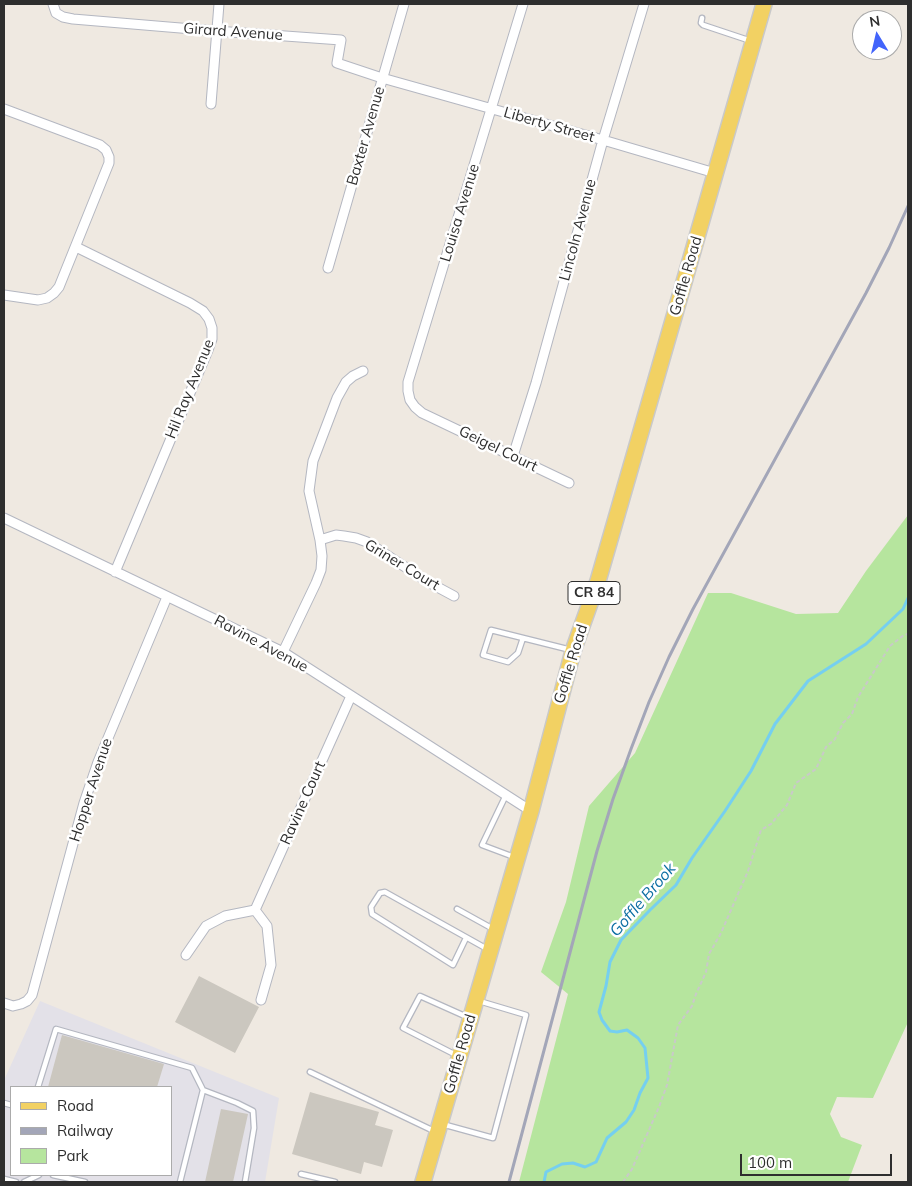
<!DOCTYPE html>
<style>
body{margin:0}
#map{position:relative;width:912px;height:1186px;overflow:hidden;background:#efe9e1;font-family:Mulish,sans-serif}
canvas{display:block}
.frame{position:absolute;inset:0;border:5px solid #2e2e2e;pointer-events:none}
.legend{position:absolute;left:10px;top:1086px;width:162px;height:90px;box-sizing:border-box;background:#fff;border:1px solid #ababab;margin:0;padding:6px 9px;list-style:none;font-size:15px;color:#2e2e2e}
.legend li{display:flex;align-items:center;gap:10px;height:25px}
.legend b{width:25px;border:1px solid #ababab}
.north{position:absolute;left:852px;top:10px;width:50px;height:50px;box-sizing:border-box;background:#fff;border:1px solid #ababab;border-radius:50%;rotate:351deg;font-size:14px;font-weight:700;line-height:20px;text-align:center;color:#2e2e2e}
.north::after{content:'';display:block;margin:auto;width:18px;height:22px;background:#4264fb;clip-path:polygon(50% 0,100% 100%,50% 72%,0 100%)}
.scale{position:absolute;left:740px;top:1154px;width:152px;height:22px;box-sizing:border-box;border:2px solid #2e2e2e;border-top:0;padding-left:6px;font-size:15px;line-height:18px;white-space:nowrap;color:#2e2e2e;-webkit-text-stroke:4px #fff;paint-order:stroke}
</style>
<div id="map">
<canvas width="912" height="1186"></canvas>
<div class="frame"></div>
<ul class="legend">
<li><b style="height:6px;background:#f2d163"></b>Road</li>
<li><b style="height:6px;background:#a3a6b8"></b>Railway</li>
<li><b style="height:14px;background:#b6e59e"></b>Park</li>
</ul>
<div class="north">N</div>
<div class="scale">100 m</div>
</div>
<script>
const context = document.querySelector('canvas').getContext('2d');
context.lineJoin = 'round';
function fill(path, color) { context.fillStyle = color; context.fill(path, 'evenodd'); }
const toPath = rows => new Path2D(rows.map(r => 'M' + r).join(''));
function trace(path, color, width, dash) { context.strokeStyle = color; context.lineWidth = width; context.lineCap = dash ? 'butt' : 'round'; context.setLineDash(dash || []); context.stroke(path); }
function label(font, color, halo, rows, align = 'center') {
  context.font = font + ' Mulish,sans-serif'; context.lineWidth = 5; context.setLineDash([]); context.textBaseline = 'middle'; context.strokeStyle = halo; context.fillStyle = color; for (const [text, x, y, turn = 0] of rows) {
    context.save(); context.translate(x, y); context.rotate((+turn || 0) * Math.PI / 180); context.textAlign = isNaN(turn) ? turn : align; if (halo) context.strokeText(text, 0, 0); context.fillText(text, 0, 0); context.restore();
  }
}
fill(toPath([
 [40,1001,279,1098,265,1182,4,1182,4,1078,5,1078],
 [11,1087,171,1087,171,1175,11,1175]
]), '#e3e1e8');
fill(toPath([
 [908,515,908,1022,873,1098,837,1097,830,1114,841,1137,862,1145,848,1182,519,1182,568,994,541,972,566,902,589,806,635,753,708,593,731,593,796,614,838,613,866,571]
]), '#b6e59e');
trace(toPath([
 [544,1182,546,1172,562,1164,573,1163,585,1167,596,1162,607,1138,626,1122,634,1110,640,1093,648,1078,645,1048,638,1038,627,1030,617,1032,610,1031,602,1020,599,1012,606,986,610,962,621,940,650,910,676,885,692,858,725,811,751,771,775,724,808,681,866,644,903,609,908,598]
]), '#75cff0', 3);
fill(toPath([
 [199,976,259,1007,235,1053,175,1022],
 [62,1035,164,1064,157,1087,48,1087],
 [310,1092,379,1112,375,1125,393,1130,382,1167,364,1162,361,1174,292,1154],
 [221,1109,248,1114,233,1182,205,1182]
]), '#cbc7bf');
const lane = toPath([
 [702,18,701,23,703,25,751,41],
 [523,638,518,653,508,662,483,655,491,630,571,650],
 [506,795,482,845,514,857],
 [457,909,495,930],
 [466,938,453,965,372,914,371,907,380,893,385,892,489,950],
 [458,1056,403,1028,420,996,467,1017],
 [310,1072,436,1132],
 [38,1087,56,1029,192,1068,203,1090],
 [4,1103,11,1105],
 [442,1124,493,1138,526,1015,479,1001],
 [301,1174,335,1182],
 [53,1175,85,1182],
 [4,1179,16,1182],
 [24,1182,39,1175],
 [180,1182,203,1090,237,1103,253,1111,254,1128,245,1182]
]);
const street = toPath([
 [53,4,56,13,63,17,73,19,216,31,341,40,337,63,382,78,603,140,715,173],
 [523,4,408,382,408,391,410,400,415,407,422,413,569,483],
 [211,104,219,4],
 [4,109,100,145,106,150,109,157,109,163,59,287,54,293,47,298,38,300,4,295],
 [76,247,190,303,203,311,209,319,212,328,212,339,208,350,115,572],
 [328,268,404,4],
 [513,456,536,383,603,140,644,4],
 [4,518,283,652,531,811],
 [320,540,336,535,344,536,356,538,367,542,428,582,454,596],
 [283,652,316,583,321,570,322,556,320,540,309,491,313,461,337,398,346,382,353,376,363,371],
 [255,910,351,696],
 [255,910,267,926,271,965,261,1000],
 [186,955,206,926,225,916,255,910],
 [4,1003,13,1006,21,1004,27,1001,32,995,84,803,98,762,167,597]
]);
const primary = toPath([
 [423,1182,531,811,573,651,598,581,764,4]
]);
trace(lane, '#b4b7c1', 7);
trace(street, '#b4b7c1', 11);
trace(primary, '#c9c9c9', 18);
trace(toPath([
 [623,1182,632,1169,659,1107,667,1085,678,1025,692,1006,696,994,706,972,709,954,721,933,748,871,761,830,771,824,787,805,796,783,816,769,826,747,835,739,843,723,852,714,858,697,890,646,904,635,908,634]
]), '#c9c9c9', 2, [4, 2.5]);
trace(lane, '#fff', 4.5);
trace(street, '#fff', 9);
trace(primary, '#f2d163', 15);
trace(toPath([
 [509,1182,597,851,613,799,631,749,649,702,669,657,693,609,866,293,889,248,908,206]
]), '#a3a6b8', 3);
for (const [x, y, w] of [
 [594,593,52]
]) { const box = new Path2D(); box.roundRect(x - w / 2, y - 11.5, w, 23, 4); context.fillStyle = '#fff'; context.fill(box); trace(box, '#2e2e2e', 1); }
label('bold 14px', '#2e2e2e', null, [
 ["CR 84",594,593]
]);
label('15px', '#2e2e2e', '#fff', [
 ["Girard Avenue",233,32,4],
 ["Liberty Street",549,125,16],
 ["Baxter Avenue",366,136,-74],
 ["Louisa Avenue",460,213,-73],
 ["Lincoln Avenue",578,230,-75],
 ["Goffle Road",686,276,-74],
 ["Hil Ray Avenue",190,389,-68],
 ["Geigel Court",498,449,26],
 ["Griner Court",402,565,31],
 ["Ravine Avenue",261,644,28],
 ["Goffle Road",571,664,-73],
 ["Hopper Avenue",91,790,-72],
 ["Ravine Court",303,803,-66],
 ["Goffle Road",460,1054,-74]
]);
label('italic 16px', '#0d6fa3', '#fff', [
 ["Goffle Brook",643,900,-49]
]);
</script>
